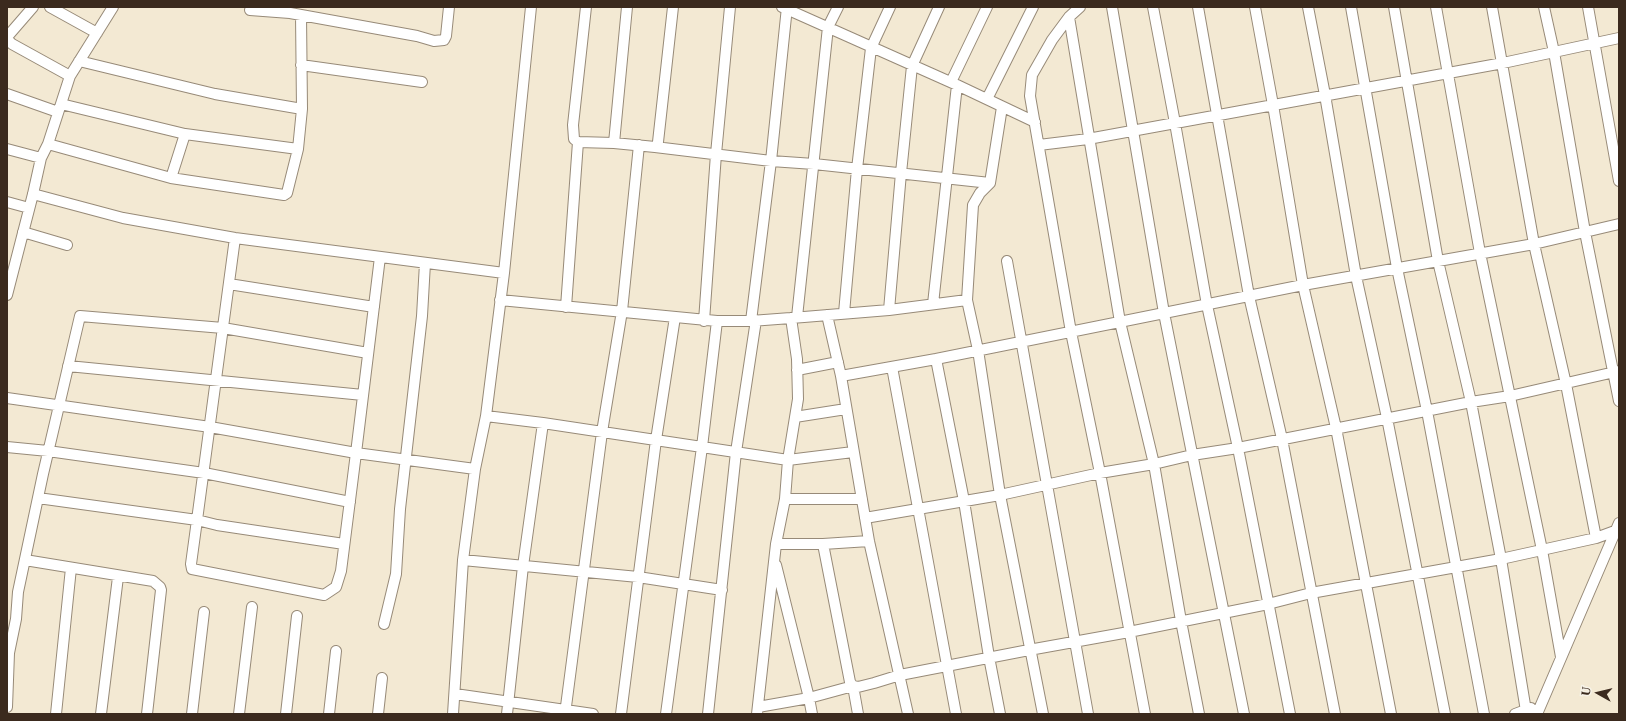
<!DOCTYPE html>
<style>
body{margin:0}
#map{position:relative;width:1626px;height:721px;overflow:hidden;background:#f3e9d3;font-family:"Libre Caslon Text",serif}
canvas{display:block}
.frame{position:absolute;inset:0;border:8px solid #3b2a1e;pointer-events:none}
.north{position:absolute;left:1578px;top:673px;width:40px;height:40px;-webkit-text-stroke:3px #f7f3e8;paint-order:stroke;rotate:278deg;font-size:11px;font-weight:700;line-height:16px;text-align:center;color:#3b2a1e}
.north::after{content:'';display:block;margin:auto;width:14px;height:18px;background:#3b2a1e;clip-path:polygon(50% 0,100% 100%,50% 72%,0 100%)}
</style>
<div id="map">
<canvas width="1626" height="721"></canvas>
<div class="frame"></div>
<div class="north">U</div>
</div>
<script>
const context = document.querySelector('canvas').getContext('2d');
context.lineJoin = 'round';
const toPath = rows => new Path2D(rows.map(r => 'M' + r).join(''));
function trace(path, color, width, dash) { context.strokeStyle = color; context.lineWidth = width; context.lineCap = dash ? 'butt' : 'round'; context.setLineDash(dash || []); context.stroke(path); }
const minor = toPath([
 [50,7,97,33],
 [586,7,573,125,574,139,578,142,614,143,655,147,657,146,658,142,673,7],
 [782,7,957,85,1035,122],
 [1080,7,1069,17,1052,40,1032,75,1030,96,1071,332,1100,473,1145,714],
 [1112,7,1164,313,1244,714],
 [1153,7,1175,123,1207,305,1238,448,1290,714],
 [1198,7,1249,296,1282,439,1335,714],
 [1255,7,1273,105,1303,285,1336,428,1391,714],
 [1308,7,1325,95,1356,276,1387,418,1445,714],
 [1351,7,1397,268,1427,411,1484,714],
 [1394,7,1438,261,1471,402,1501,559,1526,711],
 [1436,7,1480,253,1542,550,1561,657],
 [1492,7,1534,244,1566,384,1596,538],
 [1544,7,1554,52,1585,232,1619,401],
 [1588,7,1619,181],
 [250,10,290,13,417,36,434,41,444,40,446,36,449,7],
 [1069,17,1120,322,1154,464,1181,621,1199,714],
 [7,37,33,7],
 [7,39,12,44,70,76],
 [79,61,215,94,302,109],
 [301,65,422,82],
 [951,82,987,7],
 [7,94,58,112],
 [987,99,1033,7],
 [61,104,185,134,298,149],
 [1002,107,990,183,980,193,973,205,967,300,978,350,1000,495,1043,714],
 [614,143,627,7],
 [48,144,171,178,284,195,287,193,298,149,302,109,301,15],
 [1039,145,1088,139,1503,63,1619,38],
 [655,147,771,161,814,164,990,183],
 [7,149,41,158],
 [171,178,185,134],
 [33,194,123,218,235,238,504,273],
 [7,202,29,208],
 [23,232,67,245],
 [235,238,197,520,217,525,344,544],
 [380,257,356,453,475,469],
 [1007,261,1088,714],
 [229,284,374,307],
 [7,295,33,194,41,158,48,144,70,76,113,7],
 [500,300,717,321,751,321,804,317,889,310,967,300],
 [933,304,957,85],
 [566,307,578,142],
 [889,310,901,173,912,66,939,7],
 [844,313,857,169,871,48,890,7],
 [827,315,841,376,869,541,908,714],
 [797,317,828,27,838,7],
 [704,321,716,154,730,7],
 [751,321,771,161,787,7],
 [936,359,964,501,989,657,1000,714],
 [68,366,363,395],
 [892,367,956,714],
 [797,370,838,362],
 [841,376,936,359,1303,285,1534,244,1619,224],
 [7,398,210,427,356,453,341,571,336,587,324,595,192,569,191,564,197,520,38,498],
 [486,416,543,423,788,460,853,452],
 [795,417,846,409],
 [7,447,48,451,204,473,350,502],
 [785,499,862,499],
 [865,518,1000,495,1100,473,1154,464,1192,455,1238,448,1471,402,1510,396,1619,371],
 [776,544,823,544,869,541],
 [823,544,850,682,853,686,858,714],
 [25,560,153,581,160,587,161,590,147,714],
 [463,560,638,577,722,590],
 [776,565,809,698,812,714],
 [384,624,396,574,400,509,422,316,425,263],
 [455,694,593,714],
 [7,707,9,653,16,619,18,592,43,474,80,316,223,328,368,353],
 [758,707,809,698,853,686,858,687,874,683,900,675,1029,650,1129,632,1268,604,1311,593,1501,559,1596,538,1615,531],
 [56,714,71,568],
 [101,714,118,577],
 [192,714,204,612],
 [239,714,252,607],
 [286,714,297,616],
 [329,714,336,651],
 [378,714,382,678],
 [453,714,463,560,475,469,486,416,504,273,531,7],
 [507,714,523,566,543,423],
 [565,714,602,432,622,311,639,145],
 [621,714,656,440,675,317],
 [666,714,702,447,717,321],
 [708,714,736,452,756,320],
 [757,714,776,544,785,499,788,460,798,399,797,359,791,318],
 [1515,714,1531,708],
 [1537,714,1619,523]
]);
trace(minor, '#978a78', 12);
trace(minor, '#fff', 10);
</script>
